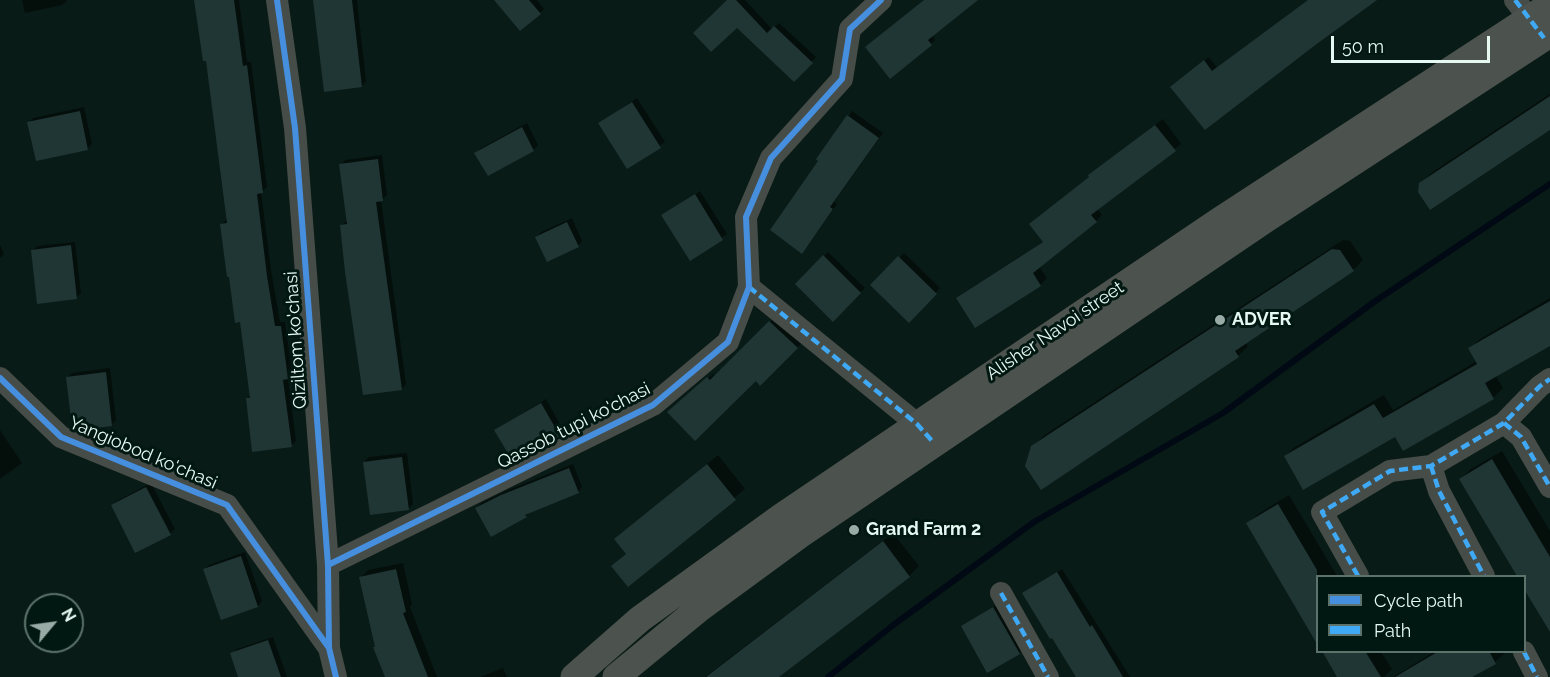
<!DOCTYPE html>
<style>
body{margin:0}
#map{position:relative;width:1550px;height:677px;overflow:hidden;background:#091b16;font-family:Raleway,sans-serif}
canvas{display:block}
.legend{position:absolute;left:1316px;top:575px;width:210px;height:78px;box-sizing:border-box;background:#001811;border:2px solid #5c726b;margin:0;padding:8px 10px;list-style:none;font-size:18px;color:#e6f8f2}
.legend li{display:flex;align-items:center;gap:12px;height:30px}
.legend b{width:30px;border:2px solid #5c726b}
.north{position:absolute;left:24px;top:593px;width:60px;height:60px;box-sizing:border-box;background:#001811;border:2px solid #5c726b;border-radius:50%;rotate:61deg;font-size:16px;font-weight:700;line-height:24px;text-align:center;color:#e6f8f2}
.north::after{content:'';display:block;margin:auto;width:21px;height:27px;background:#99aba5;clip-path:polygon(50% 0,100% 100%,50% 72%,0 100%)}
.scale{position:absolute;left:1331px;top:36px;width:159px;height:27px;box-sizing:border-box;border:3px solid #e6f8f2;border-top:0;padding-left:8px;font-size:18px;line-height:21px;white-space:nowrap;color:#e6f8f2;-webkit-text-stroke:4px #001811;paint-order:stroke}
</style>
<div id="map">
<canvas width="1550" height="677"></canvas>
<ul class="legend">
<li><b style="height:8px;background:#468fdf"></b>Cycle path</li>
<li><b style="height:8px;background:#3fa9f5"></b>Path</li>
</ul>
<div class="north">N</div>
<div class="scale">50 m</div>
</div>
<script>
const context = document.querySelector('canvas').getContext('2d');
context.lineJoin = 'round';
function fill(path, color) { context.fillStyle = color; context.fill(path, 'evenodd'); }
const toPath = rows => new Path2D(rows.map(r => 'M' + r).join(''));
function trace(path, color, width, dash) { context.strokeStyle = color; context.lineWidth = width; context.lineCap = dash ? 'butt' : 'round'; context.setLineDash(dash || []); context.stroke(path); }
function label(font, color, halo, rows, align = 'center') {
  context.font = font + ' Raleway,sans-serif'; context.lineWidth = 6; context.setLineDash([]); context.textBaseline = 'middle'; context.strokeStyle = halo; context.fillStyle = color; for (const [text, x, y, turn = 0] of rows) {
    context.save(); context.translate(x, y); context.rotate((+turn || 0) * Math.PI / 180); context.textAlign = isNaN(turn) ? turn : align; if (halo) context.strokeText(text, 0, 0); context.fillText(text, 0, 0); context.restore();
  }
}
fill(toPath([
 [22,0,66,0,67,1,62,5,25,13],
 [196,0,239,0,247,62,251,62,267,187,261,192,271,270,280,322,285,322,292,373,288,377,296,441,291,446,247,399,251,395,242,320,222,224,227,219,207,59],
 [314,0,357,0,366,81,362,86],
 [496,0,537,0,544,9,540,13],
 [729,0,745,0,772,29,779,23,816,57,794,80],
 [925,0,976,0,932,35,935,40,931,44,867,48],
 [1309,0,1374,0,1205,128,1177,82,1209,57,1217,68],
 [1550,94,1550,128,1421,184,1431,173],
 [637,98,665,142,627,167,600,123],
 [84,107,92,144,87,149,29,122,33,118],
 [852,111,883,133,834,202,837,204,807,247,820,161],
 [1163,119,1181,144,1097,208,1102,215,1096,221,1039,266,1047,278,1040,285,976,326,958,298,965,292,1044,241,1096,169],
 [527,123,538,145,534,149,488,174,476,153,481,148],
 [382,155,387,195,381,200,406,384,402,389,342,225,348,220,341,165,345,160],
 [700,191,727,234,690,259,663,216],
 [572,218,582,241,578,246,537,237,541,232],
 [1343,240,1350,241,1363,260,1353,270,1245,343,1248,346,1238,356,1033,447,1043,436],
 [75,242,81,293,76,298,32,251,37,246],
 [0,245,4,254,0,258],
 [828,252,865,288,833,320,797,284],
 [904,253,940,288,909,320,872,285],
 [1550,298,1550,344,1496,376,1503,388,1493,398,1396,435,1285,456,1295,447,1384,395,1393,410,1477,361,1470,348,1480,339],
 [775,317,802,343,760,384,756,379,673,408,713,374,715,376],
 [110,368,116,420,112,424,68,377,72,373],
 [546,399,563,430,559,435,496,430],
 [0,430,22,463,0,479],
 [1502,451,1550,531,1550,629,1524,576,1519,576,1461,479,1471,469],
 [407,453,413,504,408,509,364,462,369,457],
 [718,455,745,489,628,585,613,566,627,553,616,539],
 [573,464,582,487,578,492,530,512,526,516,477,508,481,503,508,490],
 [151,483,175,529,170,534,112,505,117,501],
 [1289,495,1337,576,1318,576,1318,641,1248,523,1258,514],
 [893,533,919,566,909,576,776,677,705,677],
 [245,552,262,601,258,606,205,569,209,565],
 [403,563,412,604,410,607,437,677,387,677,376,646,361,577,368,570],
 [1062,569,1124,667,1130,677,1077,677,1024,593],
 [998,604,1023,649,1019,653,962,626],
 [273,637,287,677,240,677,232,654,237,649],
 [1323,652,1381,652,1392,669,1384,677,1338,677],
 [1434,652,1504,652,1505,653,1495,662,1469,677,1393,677],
 [503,668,507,677,480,677]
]), '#0007');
trace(toPath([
 [828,677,892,626,1034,522,1223,413,1374,302,1550,184]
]), '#010914', 6);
fill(toPath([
 [194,0,234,0,243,66,247,65,263,193,257,194,267,276,275,326,281,326,288,379,283,380,292,447,252,452,246,398,250,398,240,322,235,323,229,277,227,277,220,224,227,223,206,61,203,61],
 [313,0,352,0,362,87,324,92],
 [494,0,529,0,541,14,520,31],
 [727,0,736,0,767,33,774,26,813,63,794,82,737,28,711,52,693,33],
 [924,0,978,0,928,40,932,45,890,79,865,47],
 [1308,0,1377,0,1314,46,1205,130,1170,87,1204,60,1212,71],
 [1550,96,1550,130,1430,210,1418,192,1419,183],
 [632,102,661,148,627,169,598,123],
 [80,111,88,150,36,161,27,122],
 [847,115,879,138,830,207,833,209,802,254,770,230,818,161,816,159],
 [1155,125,1176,151,1091,215,1097,222,1033,273,1041,286,975,328,956,298,1043,242,1029,224,1089,177,1088,175],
 [522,127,534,151,488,176,474,153],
 [378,159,383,201,376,202,402,390,363,395,345,272,340,225,347,224,339,164],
 [695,194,723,240,690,261,661,215],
 [567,222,579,247,547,262,535,237],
 [71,245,77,299,37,304,31,250],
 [1332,249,1340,250,1354,271,1235,351,1239,357,1041,490,1025,466,1031,446],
 [823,255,861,293,833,322,795,284],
 [898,256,937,294,909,323,870,285],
 [1550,301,1550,346,1485,383,1494,399,1403,451,1395,437,1303,490,1284,456,1374,404,1383,418,1477,364,1468,348],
 [769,321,798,348,760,386,756,381,695,441,667,412,707,377,710,380],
 [106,372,112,426,79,430,72,427,66,377],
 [541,403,560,436,512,460,494,430],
 [402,457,409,510,370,515,363,462],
 [1492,459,1550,557,1550,632,1524,589,1524,576,1517,576,1459,479],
 [707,464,736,500,628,587,611,566,626,554,614,539],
 [569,468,579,493,525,515,527,517,491,537,475,508,501,495],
 [146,487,171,535,135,553,111,505],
 [1278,504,1317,570,1317,644,1246,523],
 [883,541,910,577,779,677,706,677],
 [241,556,258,607,221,620,203,569],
 [396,569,406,612,403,613,428,677,385,677,373,647,375,647,359,577],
 [1057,572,1090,627,1092,625,1123,677,1076,677,1052,638,1050,639,1022,593],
 [993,607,1020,654,987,673,961,626],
 [268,640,281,677,238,677,230,653],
 [1322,651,1365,651,1381,677,1337,677],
 [1439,651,1489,651,1496,664,1472,677,1395,677]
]), '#203635');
trace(toPath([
 [277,0,295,128,328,565,329,648,336,677],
 [1515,0,1540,32],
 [749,287,917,424,928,436],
 [0,378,61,437,227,505,329,648],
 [1504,423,1521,437,1550,487],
 [1431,466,1439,491,1484,576],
 [328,565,653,405,728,342,749,287,746,217,771,158,842,79,850,29,881,0],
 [1358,576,1322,512,1390,471,1431,466,1504,423,1540,386,1550,379],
 [1001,593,1048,677],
 [1524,652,1537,677]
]), '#464c48', 22);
trace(toPath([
 [574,677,640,619,781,517,1219,221,1550,5],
 [616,677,700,608,801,534,1266,219,1550,34]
]), '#4c524e', 27);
trace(toPath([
 [1515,0,1544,38],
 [749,287,917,424,934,443],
 [1504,423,1521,437,1550,487],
 [1431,466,1439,491,1484,576],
 [1358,576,1322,512,1390,471,1431,466,1504,423,1540,386,1550,379],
 [1001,593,1048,677],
 [1524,652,1537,677]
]), '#3fa9f5', 4.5, [9, 4.5]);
trace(toPath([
 [277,0,295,128,328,565,329,648,336,677],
 [0,378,61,437,227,505,329,648],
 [328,565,653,405,728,342,749,287,746,217,771,158,842,79,850,29,881,0]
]), '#468fdf', 6);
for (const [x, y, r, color] of [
 [1220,320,6,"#99aba5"],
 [854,530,6,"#99aba5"]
]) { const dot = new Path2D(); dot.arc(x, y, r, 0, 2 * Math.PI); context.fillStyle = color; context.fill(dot); trace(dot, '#001811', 2); }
label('bold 18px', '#e6f8f2', '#001811', [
 ["ADVER",1232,320],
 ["Grand Farm 2",866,530]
], 'left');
label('18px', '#e6f8f2', '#001811', [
 ["Alisher Navoi street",1055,331,-34],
 ["Qiziltom ko'chasi",296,340,-94],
 ["Qassob tupi ko'chasi",574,426,-27],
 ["Yangiobod ko'chasi",143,453,23]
]);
</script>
